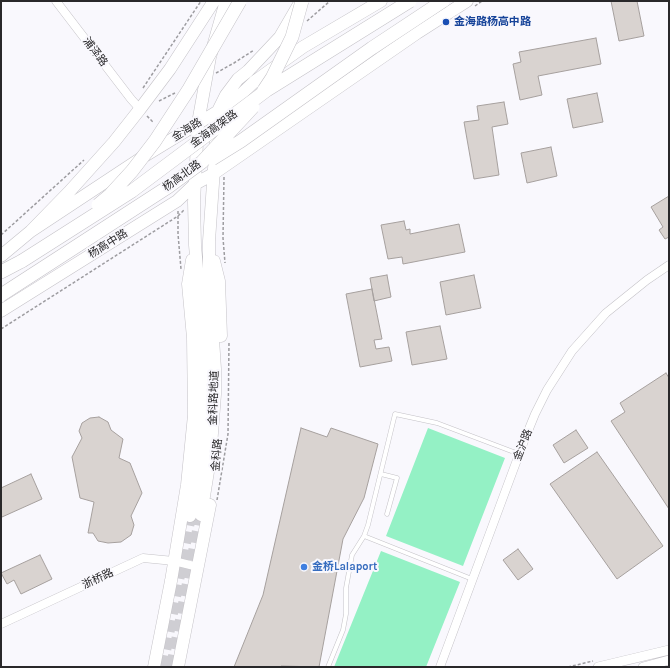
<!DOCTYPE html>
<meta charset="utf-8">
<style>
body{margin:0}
#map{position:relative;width:670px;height:668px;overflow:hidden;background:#f9f8fd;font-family:Karla,sans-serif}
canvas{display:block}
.frame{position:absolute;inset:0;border:2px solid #29282a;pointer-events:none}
</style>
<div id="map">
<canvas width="670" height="668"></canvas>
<div class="frame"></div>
</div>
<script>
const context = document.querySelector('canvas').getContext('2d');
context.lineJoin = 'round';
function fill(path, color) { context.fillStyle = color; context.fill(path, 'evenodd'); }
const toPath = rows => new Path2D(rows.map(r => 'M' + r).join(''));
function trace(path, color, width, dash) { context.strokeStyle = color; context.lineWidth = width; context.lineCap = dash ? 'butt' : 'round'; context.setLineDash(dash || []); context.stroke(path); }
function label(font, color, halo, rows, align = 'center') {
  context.font = font + ' Karla,"Noto Sans SC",sans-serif'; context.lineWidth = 4; context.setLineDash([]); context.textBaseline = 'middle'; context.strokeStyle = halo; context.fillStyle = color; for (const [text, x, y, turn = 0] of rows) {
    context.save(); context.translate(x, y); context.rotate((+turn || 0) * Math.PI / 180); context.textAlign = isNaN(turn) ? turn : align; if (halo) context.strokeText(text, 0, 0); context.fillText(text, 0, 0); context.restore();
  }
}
fill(toPath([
 [428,428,505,458,463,566,386,536],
 [381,551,460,582,426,667,334,667]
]), '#94f1c5');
const building = toPath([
 [611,1,637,1,644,36,619,41,611,1],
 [596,38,601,64,538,76,542,95,520,100,513,64,521,62,519,52,596,38],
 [597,93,603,122,573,128,567,99,597,93],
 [504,102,508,124,492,127,499,175,474,179,464,122,479,120,477,106,504,102],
 [551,147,557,176,527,183,521,153,551,147],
 [669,196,669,237,665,239,659,230,663,227,651,207,669,196],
 [404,221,406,230,410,229,410,234,459,224,465,252,403,264,402,257,388,259,381,225,404,221],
 [387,275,391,297,374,301,370,278,387,275],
 [474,275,481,308,446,315,440,282,474,275],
 [372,289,382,339,374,340,376,349,389,347,392,361,360,367,346,294,372,289],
 [440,326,447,359,412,365,406,332,440,326],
 [666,373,669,378,669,509,611,421,625,412,620,403,666,373],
 [99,417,108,422,111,430,123,439,119,458,130,463,142,493,131,516,134,525,131,535,121,542,108,543,98,541,93,533,88,533,94,502,80,498,72,457,82,438,79,431,82,423,90,418,99,417],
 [301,428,327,437,331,428,378,444,364,498,343,539,319,667,281,666,280,667,234,667,263,595,301,428],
 [576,430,588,448,564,463,553,445,576,430],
 [597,452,663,546,617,579,550,484,597,452],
 [31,474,42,499,2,517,1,514,1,488,31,474],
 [518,549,533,569,518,580,503,560,518,549],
 [40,555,52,579,21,594,14,580,7,584,1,573,40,555]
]);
fill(building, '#d9d3d0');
trace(building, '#a6a09e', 1);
trace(toPath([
 [162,667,190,516],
 [172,667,201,515]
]), '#cfced3', 12, [12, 6]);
const service = toPath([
 [381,474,397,478,387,514],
 [472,579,364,536,368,525,395,414,437,423,519,454],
 [328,667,343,630,346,614,346,588,352,555,364,536]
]);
const minor = toPath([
 [56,1,131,99,140,109],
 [1,624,143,558,174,561,198,567],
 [440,667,524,441,535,414,547,390,572,351,606,313,647,280,669,265]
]);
const tertiary = toPath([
 [598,667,669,650],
 [643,667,669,660]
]);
const primary = toPath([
 [31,231,143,157,233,102,254,82,303,47,381,1],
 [1,256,31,231,69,192,114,142,140,109,170,69,214,1],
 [214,261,219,281,221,336],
 [1,311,177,201,195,184,213,174,417,33,467,1],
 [201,515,210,459,215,394,215,369,209,280,209,241,218,111,226,95,238,79,248,71,280,37,298,6],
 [190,516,196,485,200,442,204,390,203,340,195,245,194,202,198,123,210,57,226,1],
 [154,667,171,581,187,485,194,415,193,338,188,284,192,260],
 [178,667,210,505]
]);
const trunk = toPath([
 [1,272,22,261]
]);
trace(service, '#c4c2c7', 5);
trace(minor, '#c4c2c7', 9);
trace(tertiary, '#c4c2c7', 10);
trace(primary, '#c4c2c7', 13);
trace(trunk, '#c4c2c7', 14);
trace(toPath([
 [475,6,482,1],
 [307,21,330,1],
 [216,73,234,63,254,50],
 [143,88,201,1],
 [159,101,175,93],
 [147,116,154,123],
 [224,177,223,238,225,263],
 [178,211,178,234,181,269],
 [1,235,84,160],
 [1,329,178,216,184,210],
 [217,500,228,434,229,341],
 [568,667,593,661]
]), '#9d9ca0', 1.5, [3, 2]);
trace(service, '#fff', 4);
trace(minor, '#fff', 8);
trace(tertiary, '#fff', 9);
trace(primary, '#fff', 12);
trace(trunk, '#fff', 13);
const trunkBridge = toPath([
 [264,90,272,78,292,37,302,1],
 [212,159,241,141,372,48,443,1],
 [98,205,110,195,132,171,155,141,189,89,240,1],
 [22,261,132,191,267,90,410,1],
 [1,295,168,187,202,162,253,107]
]);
trace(trunkBridge, '#c4c2c7', 14, []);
trace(trunkBridge, '#fff', 13);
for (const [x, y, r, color] of [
 [446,22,4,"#1a4fb4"],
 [304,567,4,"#3f7fe0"]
]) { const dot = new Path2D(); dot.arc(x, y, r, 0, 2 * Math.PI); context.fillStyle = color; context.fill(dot); trace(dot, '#f9f8fd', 1.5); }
label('bold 11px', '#164399', '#f9f8fd', [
 ["金海路杨高中路",454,22]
], 'left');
label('11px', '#29282a', '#f9f8fd', [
 ["浦泽路",95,52,53],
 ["金海高架路",214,129,-36],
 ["金海路",187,130,-32],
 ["杨高北路",182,176,-36],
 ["杨高中路",108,244,-32],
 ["金科路地道",214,398,-88],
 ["金沪路",523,445,-69],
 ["金科路",217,455,-85],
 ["浙桥路",98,579,-25]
]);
label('bold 11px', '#366cbe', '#f9f8fd', [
 ["金桥Lalaport",312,567]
], 'left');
</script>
